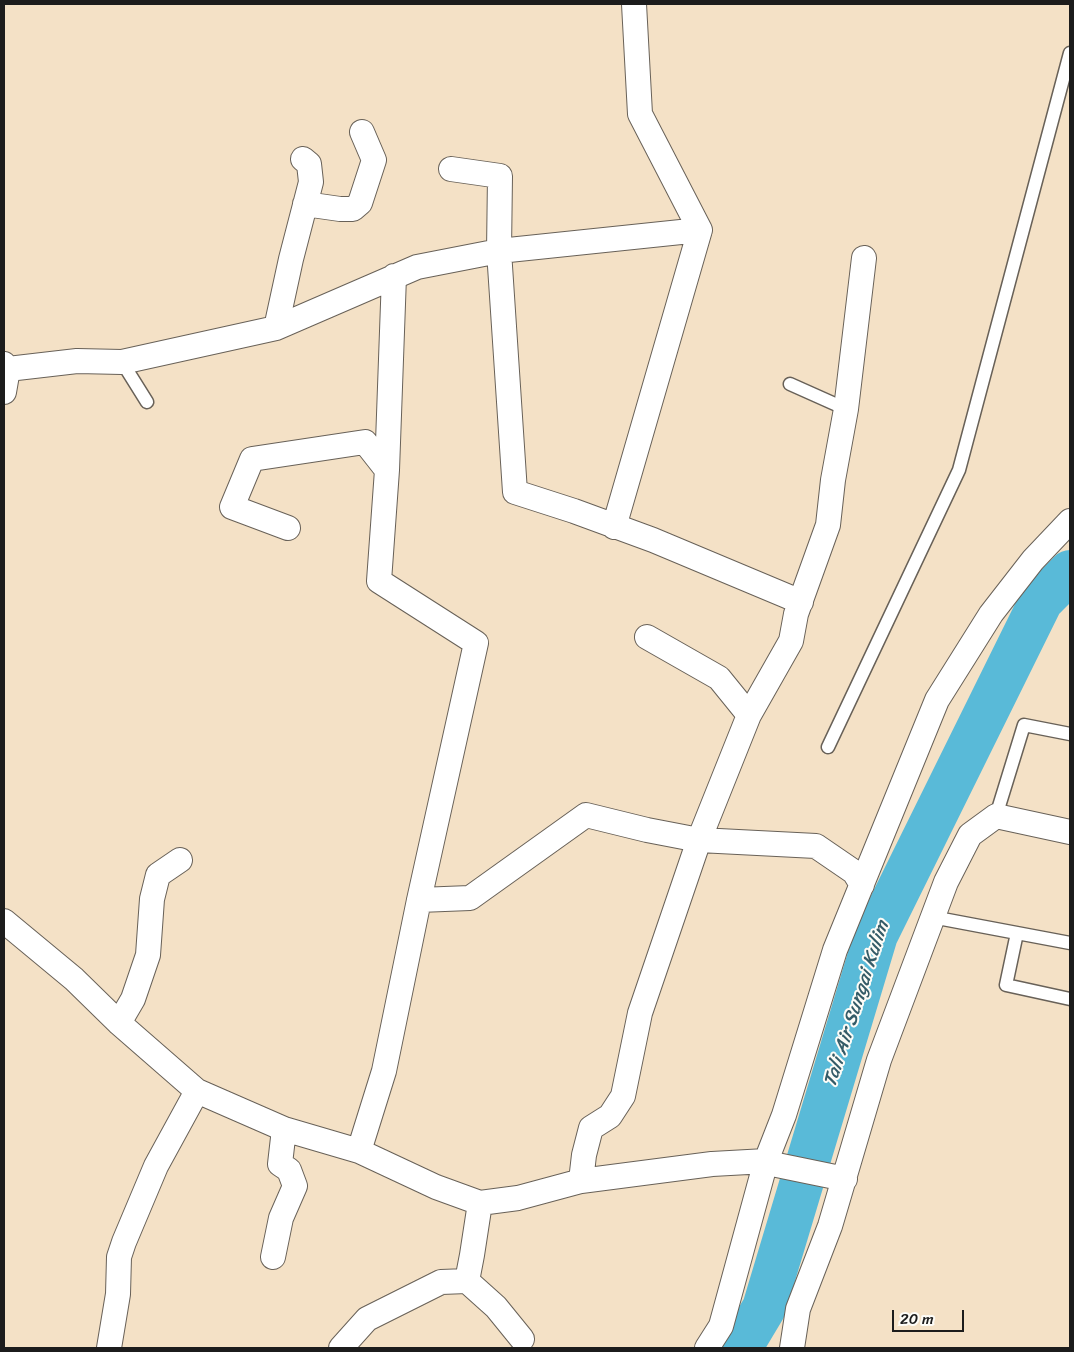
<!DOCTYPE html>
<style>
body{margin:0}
#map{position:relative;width:1074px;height:1352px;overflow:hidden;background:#f4e1c6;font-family:Sriracha,sans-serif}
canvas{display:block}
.frame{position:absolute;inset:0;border:5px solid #1c1c1c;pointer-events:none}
.scale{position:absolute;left:892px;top:1310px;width:72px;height:22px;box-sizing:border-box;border:2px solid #1c1c1c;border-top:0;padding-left:6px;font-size:15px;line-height:18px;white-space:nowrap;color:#1c1c1c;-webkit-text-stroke:4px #fdfcf7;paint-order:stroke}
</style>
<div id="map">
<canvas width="1074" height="1352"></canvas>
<div class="frame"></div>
<div class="scale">20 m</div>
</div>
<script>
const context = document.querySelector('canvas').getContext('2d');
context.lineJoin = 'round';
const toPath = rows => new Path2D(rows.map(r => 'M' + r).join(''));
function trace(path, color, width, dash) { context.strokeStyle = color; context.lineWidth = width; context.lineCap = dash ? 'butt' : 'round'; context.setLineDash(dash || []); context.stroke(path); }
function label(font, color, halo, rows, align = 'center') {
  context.font = font + ' Sriracha,sans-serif'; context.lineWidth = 4; context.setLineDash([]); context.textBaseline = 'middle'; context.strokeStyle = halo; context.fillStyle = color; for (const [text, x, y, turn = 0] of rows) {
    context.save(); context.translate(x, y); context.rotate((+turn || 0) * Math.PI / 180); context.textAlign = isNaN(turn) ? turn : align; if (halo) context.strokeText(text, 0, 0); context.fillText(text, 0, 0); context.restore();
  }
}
trace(toPath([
 [740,1348,764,1308,876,935,1041,601,1070,572]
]), '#59bad8', 44);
const service = toPath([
 [122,362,147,402],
 [790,384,846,409],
 [828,747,959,470,1070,53],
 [996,816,1024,725,1070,734],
 [932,917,1070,943],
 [1017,933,1006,985,1070,999]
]);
const minor = toPath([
 [451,169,500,176,499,251,515,492,574,511,653,540,801,602],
 [305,204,340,209,353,209,360,203,374,160,362,132],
 [276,328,291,259,311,182,309,164,303,159],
 [4,364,8,369,77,361,122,362,276,328,417,267,499,251,700,230],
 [4,392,8,369],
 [614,527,700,230,640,114,634,4],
 [288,528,232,507,252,459,365,442,387,470],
 [647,637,719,678,749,715],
 [419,900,470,898,586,815,647,830,699,840,816,846,854,872,862,885],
 [4,921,74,979,119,1023,197,1091,284,1129,359,1151,436,1187,480,1203,518,1198,581,1181,712,1164,766,1161,772,1164,845,1179],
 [119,1023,133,999,148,955,152,899,158,875,180,860],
 [359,1151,384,1071,419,900,476,643,379,581,387,470,394,276],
 [581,1181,584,1155,591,1128,610,1116,623,1096,640,1013,699,840,749,715,791,641,796,614,828,525,833,480,846,409,864,258],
 [480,1203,472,1255,467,1281,496,1307,522,1339],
 [273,1257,281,1218,295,1186,289,1170,280,1164,284,1129],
 [109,1348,118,1294,119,1257,124,1242,156,1166,197,1091],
 [341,1348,367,1319,441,1282,467,1281],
 [707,1348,721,1326,766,1161,784,1115,835,950,937,700,991,614,1033,560,1070,521],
 [792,1348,798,1309,830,1226,879,1060,946,882,970,835,996,816,1070,832]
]);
trace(service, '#686158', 15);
trace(minor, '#686158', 26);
trace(service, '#fff', 12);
trace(minor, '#fff', 24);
label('italic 19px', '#345b67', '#fdfcf7', [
 ["Tali Air Sungai Kulim",857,1004,-72]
]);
</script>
